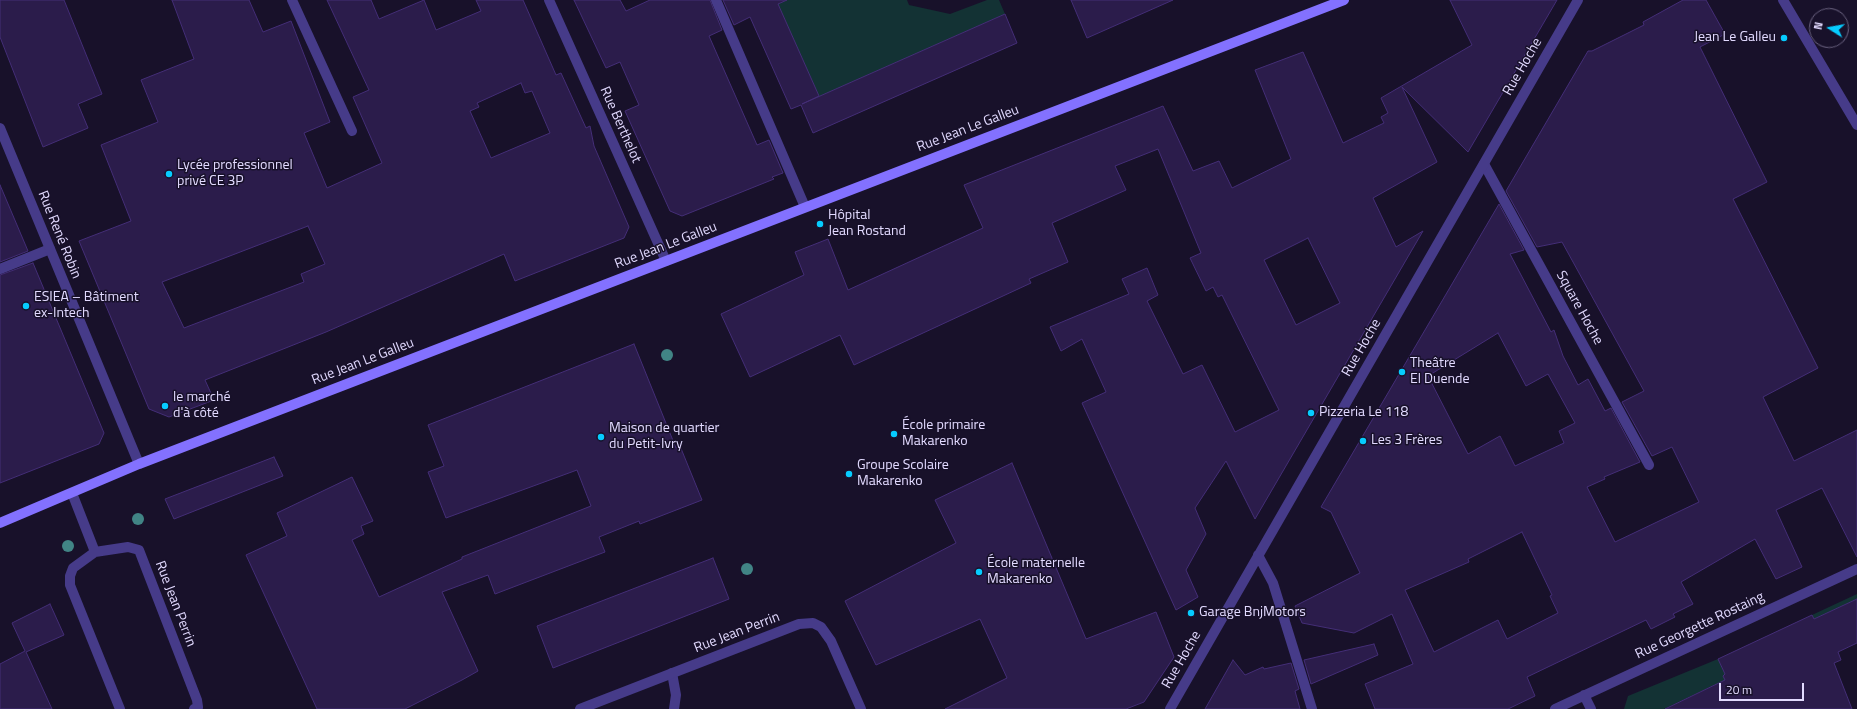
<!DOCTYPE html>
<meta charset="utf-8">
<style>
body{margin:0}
#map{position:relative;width:1857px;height:709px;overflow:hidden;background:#18112a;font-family:"Titillium Web",sans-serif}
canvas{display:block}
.north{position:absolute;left:1809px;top:8px;width:40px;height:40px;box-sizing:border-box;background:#18112a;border:1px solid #69617f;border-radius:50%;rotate:281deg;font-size:11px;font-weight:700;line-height:16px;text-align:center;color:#e2daff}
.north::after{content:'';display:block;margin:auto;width:14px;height:18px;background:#06ccff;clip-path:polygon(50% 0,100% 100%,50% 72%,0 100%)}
.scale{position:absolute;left:1719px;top:683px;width:85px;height:18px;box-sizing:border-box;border:2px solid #e2daff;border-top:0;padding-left:5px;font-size:12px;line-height:14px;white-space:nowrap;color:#e2daff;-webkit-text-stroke:3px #18112a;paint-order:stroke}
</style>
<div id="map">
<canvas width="1857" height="709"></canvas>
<div class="north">N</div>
<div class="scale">20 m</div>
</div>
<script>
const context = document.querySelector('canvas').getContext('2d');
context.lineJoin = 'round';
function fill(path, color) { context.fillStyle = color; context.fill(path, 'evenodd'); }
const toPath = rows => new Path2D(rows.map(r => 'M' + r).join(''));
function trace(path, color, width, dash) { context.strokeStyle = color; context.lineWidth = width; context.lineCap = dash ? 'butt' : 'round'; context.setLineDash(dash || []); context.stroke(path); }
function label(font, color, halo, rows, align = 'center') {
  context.font = font + ' "Titillium Web",sans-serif'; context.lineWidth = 3; context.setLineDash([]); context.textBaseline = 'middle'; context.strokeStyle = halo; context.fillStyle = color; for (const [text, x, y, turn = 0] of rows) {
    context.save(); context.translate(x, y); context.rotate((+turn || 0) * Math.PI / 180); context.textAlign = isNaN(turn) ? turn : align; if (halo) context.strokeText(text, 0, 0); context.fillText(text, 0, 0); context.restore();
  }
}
fill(toPath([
 [776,0,907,0,909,5,950,14,987,0,999,0,1005,14,819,97],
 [1857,594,1857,599,1814,619,1812,615],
 [1718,659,1725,674,1723,676,1725,680,1664,709,1624,709,1628,696]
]), '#133234');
const building = toPath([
 [0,0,64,0,102,94,78,104,88,128,43,147,0,37,0,0],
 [172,0,249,0,263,32,291,21,330,122,304,133,327,188,382,163,353,97,369,90,327,0,371,0,379,19,424,0,436,30,481,11,476,0,523,0,556,75,561,73,586,128,590,126,594,146,629,227,624,238,515,281,504,254,326,332,205,380,214,400,169,417,149,409,79,241,131,221,101,145,158,122,141,80,194,59,172,0],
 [521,83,525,93,532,91,550,133,491,158,470,111,479,107,477,103,521,83],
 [308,226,325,264,301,274,304,282,184,328,162,282,308,226],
 [574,0,620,0,626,11,650,0,710,0,722,30,709,36,757,145,769,140,783,173,772,177,774,179,682,216,670,211,625,111,639,105,620,62,606,68,574,0],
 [723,0,787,0,778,4,819,96,802,104,1005,14,1017,43,813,133,801,105,791,109,750,17,734,25,723,0],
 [1071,0,1173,0,1087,38,1071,0],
 [1450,0,1557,0,1468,152,1402,87,1437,162,1373,198,1396,247,1423,231,1255,519,1226,461,1195,508,1206,534,1186,570,1198,597,1176,610,1082,403,1106,392,1082,339,1061,351,1050,327,1129,294,1122,279,1147,268,1158,295,1147,301,1183,374,1202,365,1235,432,1279,410,1222,295,1218,297,1213,287,1206,291,1190,258,1201,253,1158,149,1115,166,1126,190,1052,223,1068,262,1029,279,1031,283,854,365,840,335,750,377,721,314,804,275,795,252,828,239,848,290,983,228,964,185,1163,106,1193,171,1219,161,1232,188,1291,159,1255,70,1303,52,1343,143,1384,123,1381,117,1388,113,1381,98,1472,45,1450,0],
 [1308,238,1340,303,1296,325,1264,260,1308,238],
 [1683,0,1706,0,1725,34,1700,47,1767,182,1733,199,1818,368,1763,397,1794,461,1857,430,1857,557,1822,488,1776,510,1802,567,1776,579,1755,539,1681,582,1693,604,1673,614,1675,617,1651,629,1646,620,1527,677,1535,696,1508,709,1375,709,1365,684,1413,664,1392,614,1354,633,1302,623,1295,606,1360,573,1331,512,1321,507,1499,204,1524,250,1510,254,1551,332,1554,330,1563,356,1578,385,1588,379,1605,411,1611,408,1640,462,1604,477,1605,479,1587,487,1615,542,1699,502,1672,447,1652,456,1622,402,1644,391,1562,242,1537,247,1506,191,1588,51,1592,51,1644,25,1643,22,1683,0],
 [1498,333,1526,386,1548,374,1575,423,1559,431,1564,443,1515,466,1500,436,1468,454,1428,376,1498,333],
 [1522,532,1552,595,1550,596,1558,613,1507,639,1498,620,1434,652,1405,590,1469,562,1468,559,1522,532],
 [0,185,28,251,0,262,0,185],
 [33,263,104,433,99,444,0,483,0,275,33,263],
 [634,344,676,448,680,446,702,500,640,524,639,521,599,537,605,552,495,594,488,575,442,592,478,671,462,680,405,709,317,709,246,555,287,536,277,513,352,477,373,521,361,526,364,534,352,540,379,597,462,559,462,557,591,506,577,470,446,518,428,472,444,466,428,425,634,344],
 [274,457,283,476,174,519,165,499,274,457],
 [1012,463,1086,639,1156,612,1174,657,1144,702,1126,709,945,709,1007,678,980,619,876,665,845,601,956,543,935,500,1012,463],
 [713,558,729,599,553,668,537,626,713,558],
 [1857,599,1857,643,1838,652,1841,660,1834,663,1852,709,1665,709,1725,680,1723,676,1725,674,1718,659,1812,615,1814,619,1857,599],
 [50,604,64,635,26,652,52,709,0,709,0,664,25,651,12,623,50,604],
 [1374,644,1378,655,1311,684,1304,660,1374,644],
 [1233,660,1245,675,1263,667,1264,669,1291,663,1299,689,1295,691,1300,709,1205,709,1233,660]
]);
fill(building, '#2b1c4b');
trace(building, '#442e77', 1);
trace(toPath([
 [292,0,352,131],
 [716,0,805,207],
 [1484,164,1649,465],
 [0,269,50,249],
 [672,673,676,695,674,709]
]), '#463b89', 10);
trace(toPath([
 [549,0,666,261],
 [0,128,139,464],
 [72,493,95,552,73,568,70,576,70,585,120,709],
 [95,552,128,547,139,550,197,700,198,707,194,709],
 [1258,555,1273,583,1312,709],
 [1584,695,1591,709],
 [580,709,799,624,813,623,821,627,831,641,861,709],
 [1170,709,1578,0],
 [1555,709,1857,569]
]), '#463b89', 10);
trace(toPath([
 [1783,0,1857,125]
]), '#463b89', 10);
trace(toPath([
 [0,523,139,464,1344,0]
]), '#8371ff', 10);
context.fillStyle = '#418485';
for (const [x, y] of [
 [667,355],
 [138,519],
 [68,546],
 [747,569]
]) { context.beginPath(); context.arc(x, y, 6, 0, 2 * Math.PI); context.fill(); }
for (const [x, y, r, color] of [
 [1784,38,4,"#06ccff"],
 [169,174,4,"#06ccff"],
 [820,224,4,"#06ccff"],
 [26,306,4,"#06ccff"],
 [1402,372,4,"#06ccff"],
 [165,406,4,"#06ccff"],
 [1311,413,4,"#06ccff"],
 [894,434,4,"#06ccff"],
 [601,437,4,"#06ccff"],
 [1363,441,4,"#06ccff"],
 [849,474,4,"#06ccff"],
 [979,572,4,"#06ccff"],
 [1191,613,4,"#06ccff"]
]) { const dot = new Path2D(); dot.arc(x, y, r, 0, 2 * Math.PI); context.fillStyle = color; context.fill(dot); trace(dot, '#18112a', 1.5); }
label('14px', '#e2daff', '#18112a', [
 ["Jean Le Galleu",1776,38,"right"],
 ["Lycée professionnel",177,166],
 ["privé CE 3P",177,182],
 ["Hôpital",828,216],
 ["Jean Rostand",828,232],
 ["ESIEA – Bâtiment",34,298],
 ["ex-Intech",34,314],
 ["Theâtre",1410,364],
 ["El Duende",1410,380],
 ["le marché",173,398],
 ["d'à côté",173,414],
 ["Pizzeria Le 118",1319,413],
 ["École primaire",902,426],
 ["Makarenko",902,442],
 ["Maison de quartier",609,429],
 ["du Petit-Ivry",609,445],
 ["Les 3 Frères",1371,441],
 ["Groupe Scolaire",857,466],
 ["Makarenko",857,482],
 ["École maternelle",987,564],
 ["Makarenko",987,580],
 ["Garage BnjMotors",1199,613]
], 'left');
label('14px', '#e2daff', '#18112a', [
 ["Rue Hoche",1523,67,-60],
 ["Rue Berthelot",620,125,66],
 ["Rue Jean Le Galleu",968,129,-21],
 ["Rue René Robin",59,235,68],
 ["Rue Jean Le Galleu",666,246,-21],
 ["Square Hoche",1579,308,61],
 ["Rue Hoche",1362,348,-60],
 ["Rue Jean Le Galleu",363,362,-21],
 ["Rue Jean Perrin",175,604,69],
 ["Rue Georgette Rostaing",1700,626,-25],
 ["Rue Jean Perrin",737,633,-21],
 ["Rue Hoche",1182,660,-60]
]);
</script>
